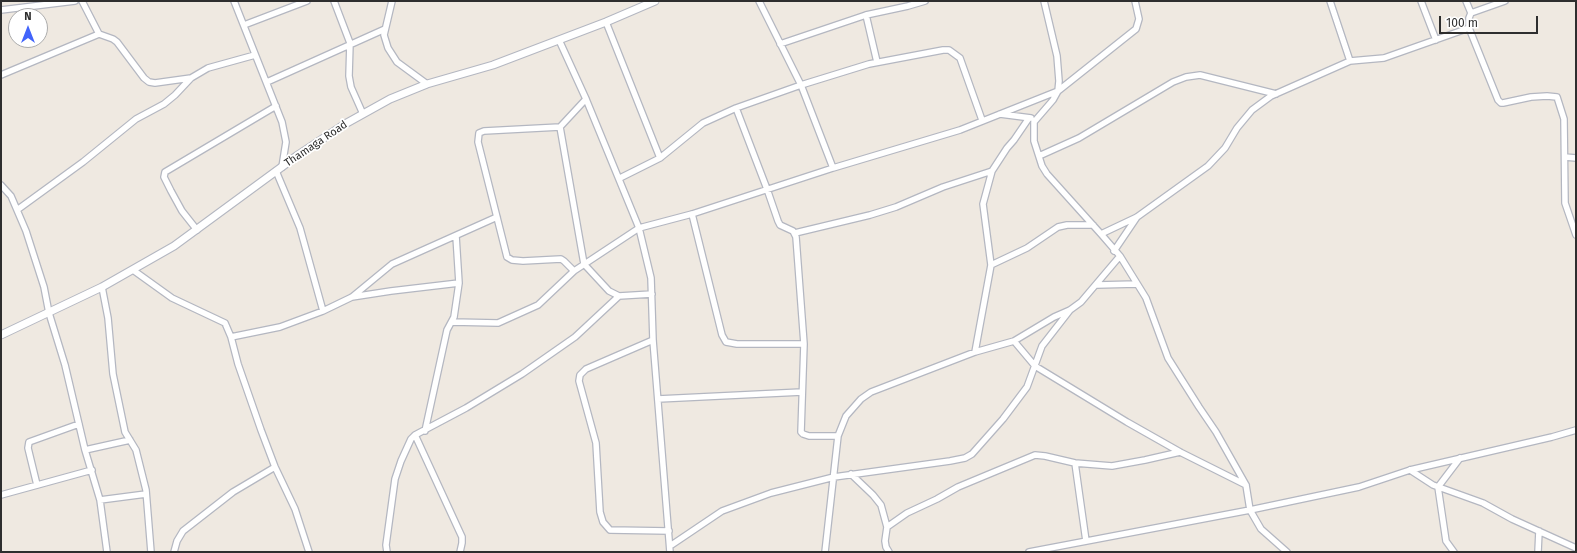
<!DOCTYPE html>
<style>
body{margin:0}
#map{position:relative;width:1577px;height:553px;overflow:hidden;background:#efe9e1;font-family:"Fira Sans",sans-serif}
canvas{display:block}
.frame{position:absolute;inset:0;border:2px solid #2e2e2e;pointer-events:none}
.north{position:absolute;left:8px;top:8px;width:40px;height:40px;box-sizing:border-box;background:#fff;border:1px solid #ababab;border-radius:50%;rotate:0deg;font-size:11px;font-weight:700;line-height:16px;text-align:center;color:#2e2e2e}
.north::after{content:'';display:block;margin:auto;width:14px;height:18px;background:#4264fb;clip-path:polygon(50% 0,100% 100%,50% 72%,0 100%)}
.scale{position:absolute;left:1439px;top:16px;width:99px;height:18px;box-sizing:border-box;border:2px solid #2e2e2e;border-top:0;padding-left:5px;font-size:12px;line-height:14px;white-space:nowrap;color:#2e2e2e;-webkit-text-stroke:3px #fff;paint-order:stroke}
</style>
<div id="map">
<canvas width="1577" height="553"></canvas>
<div class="frame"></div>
<div class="north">N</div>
<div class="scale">100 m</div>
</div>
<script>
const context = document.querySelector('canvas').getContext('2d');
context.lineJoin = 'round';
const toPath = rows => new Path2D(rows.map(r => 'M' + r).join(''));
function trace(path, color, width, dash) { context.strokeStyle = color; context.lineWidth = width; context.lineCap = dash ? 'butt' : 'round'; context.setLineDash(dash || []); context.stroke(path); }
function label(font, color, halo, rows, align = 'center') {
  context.font = font + ' "Fira Sans",sans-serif'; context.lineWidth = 3.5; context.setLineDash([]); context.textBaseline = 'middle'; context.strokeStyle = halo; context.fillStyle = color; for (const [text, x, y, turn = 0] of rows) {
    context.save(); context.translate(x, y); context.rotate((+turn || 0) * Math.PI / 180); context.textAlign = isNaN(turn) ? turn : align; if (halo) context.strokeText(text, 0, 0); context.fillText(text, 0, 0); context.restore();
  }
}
const minor = toPath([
 [82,1,99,34,113,39,117,42,144,78,149,82,155,83,191,78],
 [234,1,282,122,286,142,282,167],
 [334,1,350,43,349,76,351,87,363,114],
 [392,1,384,35,388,48,397,62,427,84],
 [759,1,801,85,833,168],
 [1044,1,1057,56,1059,81,1058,91,1053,100,1034,122,1034,141,1042,166,1047,174,1101,234,1120,256,1146,298,1168,358,1199,407,1216,432,1246,485,1250,510,1261,529,1287,552],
 [1330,1,1350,61],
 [1421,1,1436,40],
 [1466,1,1471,13],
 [1505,1,1471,13,1469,18,1469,28,1498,100,1501,103,1503,103,1531,97,1547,96,1557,97,1564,119,1565,203,1576,235],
 [1,10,75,1],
 [866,15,877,62],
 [606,22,660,158],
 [244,25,307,1],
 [559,40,586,99,639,228,651,278,653,340,670,552],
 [780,44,866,15,908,6,925,1],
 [1,75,99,34],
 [267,82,385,29],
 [586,99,560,127,584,264,609,291,619,296,652,294],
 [736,108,767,189,778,221,780,225,793,231,796,237,804,344,801,432,803,434,809,436,838,436],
 [1000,114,1031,118],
 [560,127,484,131,479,133,478,142,507,257,512,260,523,261,561,259,564,261,574,271],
 [1039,156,1079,138,1173,82,1186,77,1200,75,1276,94],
 [1565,157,1576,158],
 [276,171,300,228,323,311],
 [620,178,660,158,703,123,736,108,801,85,869,64,943,50,949,50,960,58,982,120],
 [1,185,11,196,26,231,44,287,49,313,65,365,85,450,100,500,107,552],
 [17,210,83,162,136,119,164,104,175,95,191,78,208,68,255,55],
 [692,214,722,335,726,342,737,344,804,344],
 [197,230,182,211,171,191,164,177,165,172,276,106],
 [795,233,870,215,896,207,943,187,992,171],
 [1101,234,1137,217,1208,166,1225,148,1237,128,1252,110,1271,96,1350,61,1384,58,1469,28],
 [1114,251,1137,217],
 [991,265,1027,248,1058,227,1067,225,1093,225],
 [133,270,172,298,225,323,231,337,238,364,261,430,275,467,295,509,309,552],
 [1097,285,1137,284],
 [102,287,108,318,113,374,125,432,136,450,146,490,151,552],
 [352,297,391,291,459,283],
 [452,322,498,323,538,305,574,271,639,228,692,214,833,168,960,130,1058,91,1136,29,1139,19,1135,1],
 [231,337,280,327,323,311,352,297,392,264,497,217],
 [653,340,586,369,580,375,579,381,596,443,600,512,603,522,610,530,669,531],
 [1014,341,1035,366,1127,422,1180,452,1246,485],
 [975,352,991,265,983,204,992,171,1007,148,1014,140,1029,118],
 [658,399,802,392],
 [425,431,447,330,454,317,459,283,456,236],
 [415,435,462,537,462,543,460,552],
 [85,450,130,440],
 [1075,463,1086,541],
 [1410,470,1433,485,1483,503,1512,519,1576,548],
 [851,474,873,495,881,505,887,527,885,541,886,547,889,552],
 [37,485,28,448,29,442,79,424],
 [1,495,92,470],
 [100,500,146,494],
 [887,527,907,513,937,499,958,487,1035,455,1045,456,1075,463,1112,466,1145,460,1180,452],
 [670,546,722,511,771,493,834,477,950,461,965,458,972,454,1003,419,1027,387,1042,346,1070,310],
 [174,552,177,541,183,531,233,492,275,467],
 [387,552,386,545,395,479,401,461,411,439,415,435,466,408,522,374,575,337,619,296],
 [825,552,838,436,846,416,861,399,871,392,975,352,1014,341,1054,317,1070,310,1081,302,1120,256],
 [1029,552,1250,510,1359,487,1410,470,1552,437,1576,430],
 [1454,552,1446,541,1438,487,1460,458],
 [1538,552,1539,531]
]);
const secondary = toPath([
 [1,335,102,287,174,246,298,155,345,124,390,99,427,84,493,65,606,22,655,1]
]);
trace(minor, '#b4b7c1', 8);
trace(secondary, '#b4b7c1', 9);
trace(minor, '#fff', 5.5);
trace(secondary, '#fff', 7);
label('11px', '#2e2e2e', '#fff', [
 ["Thamaga Road",316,144,-34]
]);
</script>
